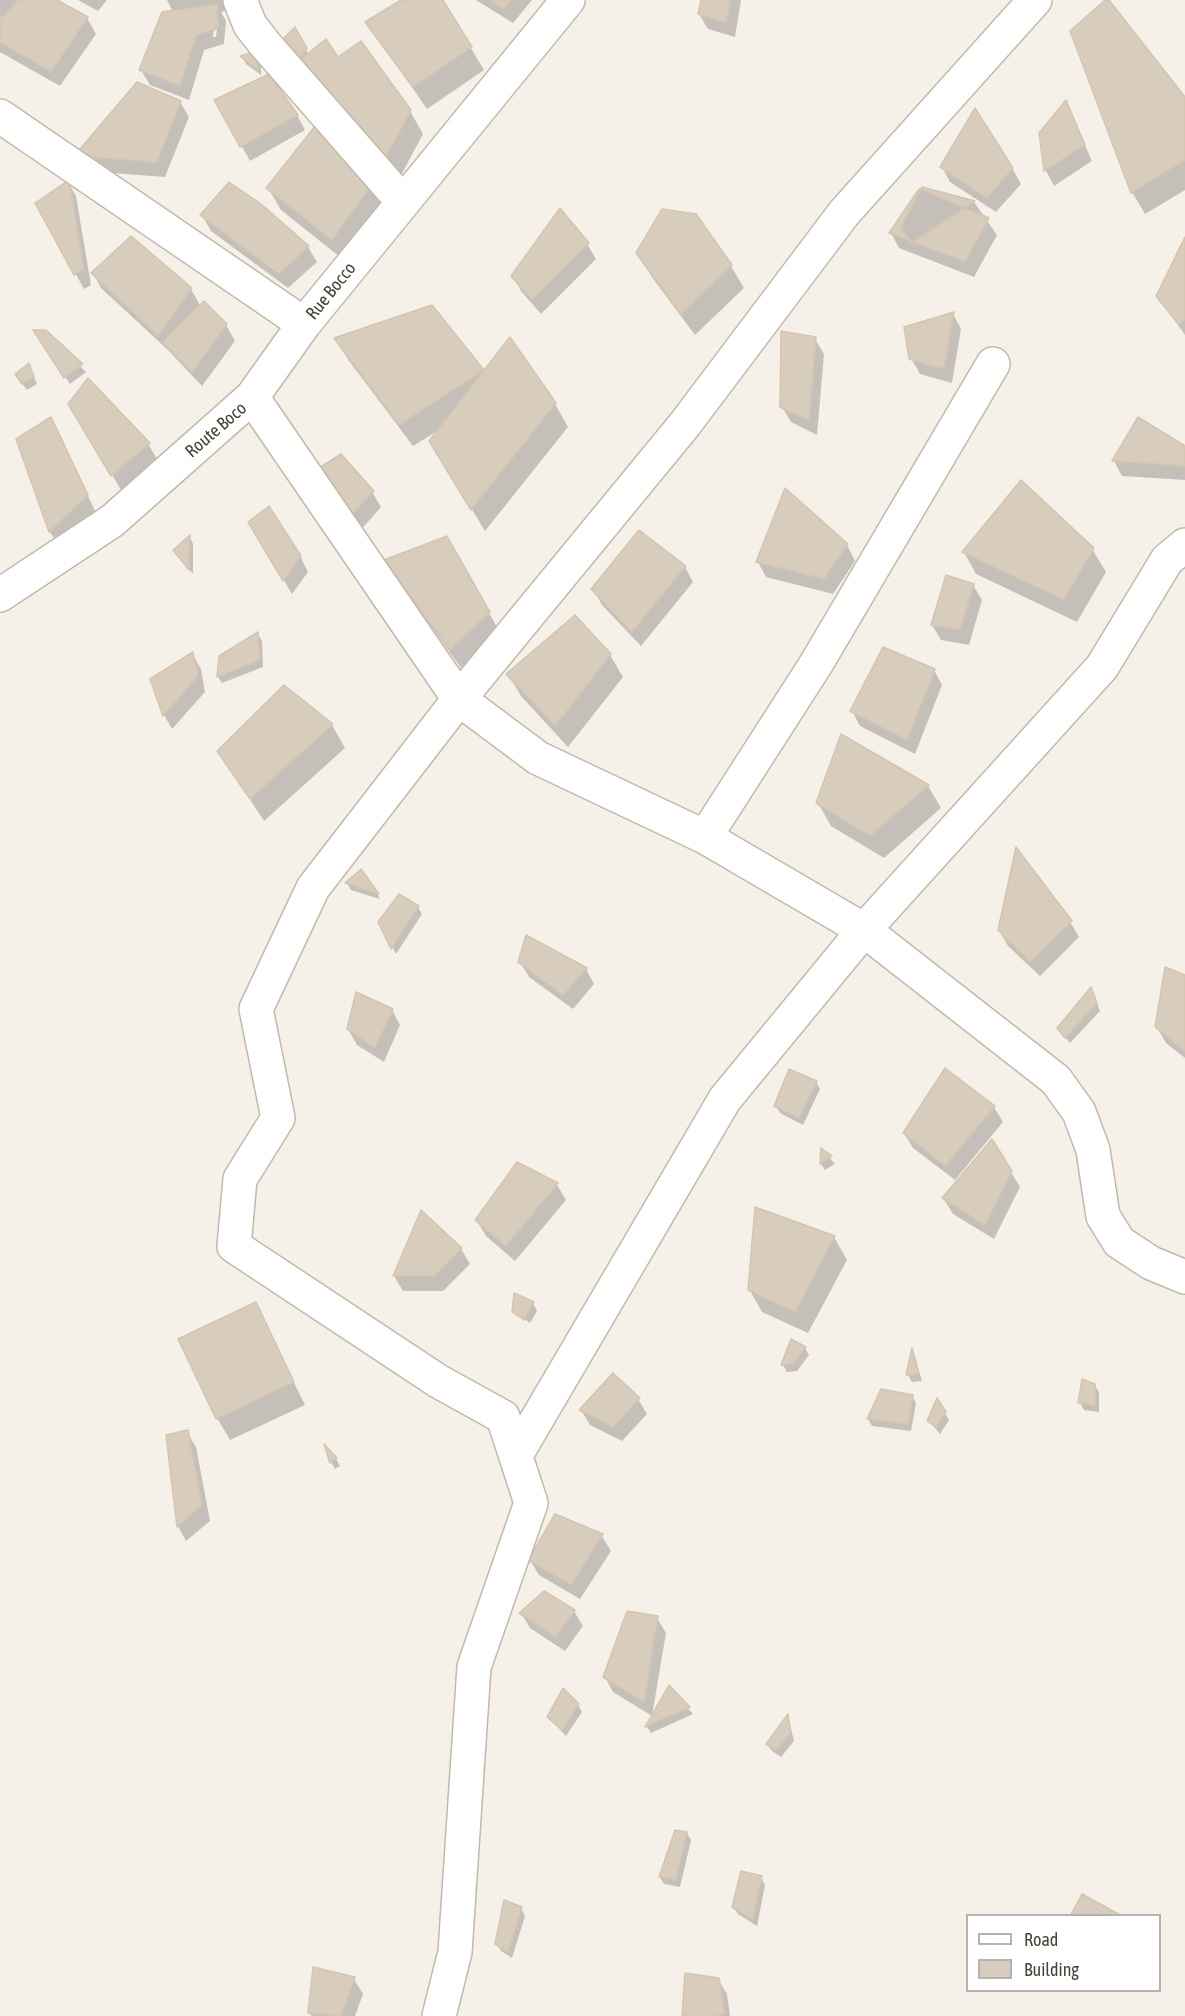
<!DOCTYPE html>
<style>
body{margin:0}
#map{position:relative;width:1185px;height:2016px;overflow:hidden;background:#f5f1e8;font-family:"Asap Condensed",sans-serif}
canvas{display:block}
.legend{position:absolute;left:966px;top:1914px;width:195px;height:78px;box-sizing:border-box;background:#fff;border:2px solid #b6b3af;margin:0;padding:8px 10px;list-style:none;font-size:18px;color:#494236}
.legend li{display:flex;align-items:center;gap:12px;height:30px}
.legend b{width:30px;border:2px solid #b6b3af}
</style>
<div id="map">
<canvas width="1185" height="2016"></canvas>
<ul class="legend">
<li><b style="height:8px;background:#fff"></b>Road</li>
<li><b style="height:16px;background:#d8cdbd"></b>Building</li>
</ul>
</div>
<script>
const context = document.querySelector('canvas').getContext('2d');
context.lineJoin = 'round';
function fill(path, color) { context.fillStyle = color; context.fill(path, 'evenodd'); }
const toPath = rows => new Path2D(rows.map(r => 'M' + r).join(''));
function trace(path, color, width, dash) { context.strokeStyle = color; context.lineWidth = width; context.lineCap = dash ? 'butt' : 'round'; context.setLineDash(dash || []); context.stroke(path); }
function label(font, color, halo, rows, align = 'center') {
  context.font = font + ' "Asap Condensed",sans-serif'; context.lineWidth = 5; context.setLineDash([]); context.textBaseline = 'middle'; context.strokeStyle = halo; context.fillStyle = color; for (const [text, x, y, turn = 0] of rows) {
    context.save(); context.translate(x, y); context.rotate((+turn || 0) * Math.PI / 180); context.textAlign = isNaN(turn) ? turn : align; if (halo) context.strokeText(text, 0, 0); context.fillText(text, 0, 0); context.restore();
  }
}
fill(toPath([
 [0,0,54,0,87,18,96,34,60,86,0,52,0,23,3,19,0,17],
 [78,0,107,0,98,11],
 [167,0,229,0,230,10,221,12,226,21,224,44,204,50,189,100,150,85,141,70,173,12],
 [215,20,218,20,216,37,213,37],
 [404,0,442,0,484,70,427,109,367,22],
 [476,0,532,0,513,23],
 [702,0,741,0,735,37,708,29,699,14],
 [1107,0,1185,99,1185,190,1145,214,1132,192],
 [295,29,309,55,337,59,410,111,423,134,397,183,300,70],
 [242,57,261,60,261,75,246,64],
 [216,100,297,115,305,130,250,161],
 [180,102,189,117,165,177,85,171,76,156],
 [1066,103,1092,161,1054,186,1046,171,1041,133],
 [942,167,1012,168,1021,184,996,212,950,182],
 [68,182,76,196,91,285,84,289,37,204],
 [229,184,308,247,317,262,288,288,211,231,202,215],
 [371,186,384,209,345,261,281,210,268,188],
 [923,188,974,202,997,235,974,277,899,248,891,233],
 [1185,240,1185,335,1158,296],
 [587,244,596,259,541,314,521,291,513,276],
 [638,253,731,266,744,288,695,335,651,276],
 [93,273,191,289,201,307,204,303,226,325,235,341,202,386,168,350,101,288],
 [432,307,484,373,555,404,568,427,485,531,444,464,439,430,413,446,349,361,336,339],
 [953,314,961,329,952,383,920,374,911,358],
 [45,332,86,372,70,384,39,338],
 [815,339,824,354,817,435,791,422,782,407],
 [28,365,37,384,27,390,21,382],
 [70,404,148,444,157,459,121,490],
 [1139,420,1185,448,1185,480,1122,476,1114,461],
 [59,434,95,511,59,546,50,532,18,440],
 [318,471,372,492,381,507,358,533],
 [250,522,300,556,308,572,292,594],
 [190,537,193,544,193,574,175,551],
 [447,538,502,636,464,672,399,582,386,560],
 [847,545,855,561,833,594,766,577,758,562],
 [1092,549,1106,572,1077,622,976,574,964,552],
 [685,567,693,582,641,646,602,605,593,589],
 [973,585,982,600,969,645,941,640,932,625],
 [258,634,262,641,263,667,222,683,218,677,220,657],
 [192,654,201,669,205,692,172,729,164,715],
 [610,655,623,677,568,747,521,696,508,674],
 [934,670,942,685,915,754,860,726,852,711],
 [332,725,345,748,264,821,219,752],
 [842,736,928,786,941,808,884,858,831,826,818,803],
 [361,871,378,895,380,899,351,890,347,883],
 [418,907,422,914,396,954,380,923],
 [1070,922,1079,937,1040,976,1008,946,999,930],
 [520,962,586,969,594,984,573,1009,529,977],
 [1185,977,1185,1058,1166,1043,1157,1027],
 [1094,996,1100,1011,1070,1043,1063,1035],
 [392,1010,400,1025,384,1062,357,1045,348,1029],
 [945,1070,994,1107,1003,1122,955,1180,913,1148,904,1133],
 [816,1082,820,1089,803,1125,780,1113,776,1106],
 [823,1150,835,1164,825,1170,821,1164],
 [518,1164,557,1185,566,1200,515,1261,486,1236,477,1221],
 [1011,1172,1020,1187,994,1239,953,1214,944,1199],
 [834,1237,847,1260,808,1333,762,1312,749,1289],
 [461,1249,470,1264,443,1291,403,1291,394,1276],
 [533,1303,537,1311,530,1323,514,1312],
 [255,1304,305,1405,230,1440,217,1418],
 [805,1348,809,1355,797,1371,787,1372,783,1365],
 [913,1352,915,1357,922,1381,912,1382,908,1375],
 [1094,1385,1099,1392,1099,1412,1084,1410,1080,1403],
 [912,1396,916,1403,911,1431,872,1426,868,1419],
 [638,1399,647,1414,622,1441,590,1425,581,1410],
 [937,1401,949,1420,940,1434,929,1421],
 [187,1432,196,1447,210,1521,186,1541,178,1526,167,1437],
 [336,1459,340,1466,335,1469,331,1462],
 [602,1536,611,1551,580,1599,539,1575,530,1560],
 [574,1611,583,1626,565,1651,530,1628,521,1613],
 [657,1618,666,1633,652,1716,613,1692,605,1677],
 [669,1688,693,1714,651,1733,647,1727],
 [578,1705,582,1712,566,1736,548,1717],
 [788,1717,794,1741,781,1757,772,1751,767,1744],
 [687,1833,691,1840,680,1887,664,1884,660,1877],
 [761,1878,765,1885,757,1926,738,1914,733,1907],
 [521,1908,525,1916,512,1958,501,1951,497,1944],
 [315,1968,354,1979,363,1994,355,2016,311,2016],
 [718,1979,727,1994,730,2016,683,2016]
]), '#0003');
const building = toPath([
 [18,0,57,0,88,17,51,72,0,42,0,20,18,0],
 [401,0,443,0,472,47,413,87,365,22,401,0],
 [490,0,511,0,504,9,490,0],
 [701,0,731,0,726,23,698,14,701,0],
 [1105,0,1109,0,1185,97,1185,160,1131,193,1070,31,1105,0],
 [218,4,216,29,196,35,180,86,139,70,162,12,218,4],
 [295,27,307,48,295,64,272,50,295,27],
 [326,39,338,57,361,41,411,110,384,161,295,64,326,39],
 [258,51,258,70,240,56,258,51],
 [269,74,298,115,240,147,214,100,269,74],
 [137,82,181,101,157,162,74,156,137,82],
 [1066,100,1085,145,1044,171,1039,133,1066,100],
 [975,108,1013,168,987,198,940,167,975,108],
 [320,120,372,185,332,240,266,188,320,120],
 [69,180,84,269,74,275,35,203,69,180],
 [229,182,261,204,309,246,279,274,200,215,229,182],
 [922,187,975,201,911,243,901,227,922,187],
 [919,189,989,218,965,262,889,233,919,189],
 [560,208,589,243,532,300,511,276,560,208],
 [662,209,696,214,732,265,681,314,636,253,662,209],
 [131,236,192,288,158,336,91,273,131,236],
 [1185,237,1185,318,1179,325,1156,296,1185,237],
 [204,301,227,324,192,372,162,342,204,301],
 [432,305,484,370,399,425,334,338,432,305],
 [954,312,944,369,909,359,904,327,954,312],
 [33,330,46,330,83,364,64,378,33,330],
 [781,331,816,337,809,421,780,407,781,331],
 [510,337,556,403,471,510,429,441,510,337],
 [29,363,34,377,22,384,15,374,29,363],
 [88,378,150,443,111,476,68,404,88,378],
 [51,417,88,495,49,532,16,439,51,417],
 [1138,417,1185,446,1185,466,1112,461,1138,417],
 [341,454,374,491,348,519,316,470,341,454],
 [1021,480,1094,548,1064,600,962,552,1021,480],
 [785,488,848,544,824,579,756,562,785,488],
 [269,506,301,556,283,581,248,522,269,506],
 [639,530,686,566,632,632,591,589,639,530],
 [190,535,189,570,173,550,190,535],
 [447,536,490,612,450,650,384,560,447,536],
 [946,575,974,584,960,630,931,625,946,575],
 [575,615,611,654,555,726,506,674,575,615],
 [258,632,260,660,217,677,219,656,258,632],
 [883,647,935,669,907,740,850,711,883,647],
 [193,652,198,676,163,716,150,679,193,652],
 [284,685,333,724,250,799,217,751,284,685],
 [841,734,929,785,870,836,816,803,841,734],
 [1016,847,1072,921,1030,962,998,930,1016,847],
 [361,869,379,894,345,883,361,869],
 [399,894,419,906,391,949,378,922,399,894],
 [526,935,587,968,563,995,518,962,526,935],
 [1165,967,1185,975,1185,1051,1155,1027,1165,967],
 [1091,987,1097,1003,1065,1038,1057,1028,1091,987],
 [356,992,393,1009,375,1048,347,1029,356,992],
 [945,1068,995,1106,945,1166,903,1133,945,1068],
 [789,1069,817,1081,799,1118,774,1106,789,1069],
 [992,1139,1012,1171,985,1225,942,1198,992,1139],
 [821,1148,832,1156,820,1164,821,1148],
 [517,1162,558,1183,506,1246,475,1220,517,1162],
 [755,1207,835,1236,795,1312,748,1290,755,1207],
 [421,1210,462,1248,434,1276,393,1276,421,1210],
 [514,1293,534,1302,524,1320,512,1312,514,1293],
 [256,1302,294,1382,216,1419,178,1339,256,1302],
 [791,1339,806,1347,793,1364,781,1365,791,1339],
 [912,1348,919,1374,906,1375,912,1348],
 [613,1373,640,1398,613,1427,579,1410,613,1373],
 [1082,1379,1095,1384,1095,1405,1078,1403,1082,1379],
 [881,1389,913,1395,908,1424,867,1419,881,1389],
 [937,1398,946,1412,936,1427,927,1421,937,1398],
 [188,1430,202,1505,177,1527,166,1435,188,1430],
 [324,1444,337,1458,330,1463,324,1444],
 [555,1514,603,1534,571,1585,528,1560,555,1514],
 [544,1591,575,1610,556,1637,519,1613,544,1591],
 [627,1611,658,1616,644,1702,603,1677,627,1611],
 [669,1685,690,1707,645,1727,669,1685],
 [563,1688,579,1704,562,1730,547,1717,563,1688],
 [788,1714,791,1733,776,1750,766,1744,788,1714],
 [675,1830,687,1832,676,1880,659,1877,675,1830],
 [741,1871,762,1876,753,1920,732,1907,741,1871],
 [1082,1894,1122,1916,1070,1916,1082,1894],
 [504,1900,522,1907,508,1952,495,1944,504,1900],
 [313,1967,355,1977,341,2016,308,2013,313,1967],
 [685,1973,719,1978,725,2013,718,2016,682,2016,685,1973]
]);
fill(building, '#d8cdbd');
trace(building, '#d3c5af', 1.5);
const street = toPath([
 [240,0,250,25,264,43,403,202],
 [0,116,304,324],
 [252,397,459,699,538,758,705,837,864,930,1056,1080,1079,1112,1093,1150,1103,1216,1119,1242,1151,1263,1185,1277],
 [0,595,112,521,252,397,304,324,568,0],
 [705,837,816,664,993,364],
 [516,1455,725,1099,864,930,1102,667,1167,560,1185,545],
 [439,2016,455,1952,474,1667,531,1503,503,1417,438,1381,234,1246,240,1179,278,1118,256,1009,313,888,459,699,685,424,844,213,1035,0]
]);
trace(street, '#c2b9aa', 36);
trace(street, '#fff', 33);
label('18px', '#494236', '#fff', [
 ["Rue Bocco",331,291,-51],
 ["Route Boco",216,430,-41]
]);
</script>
